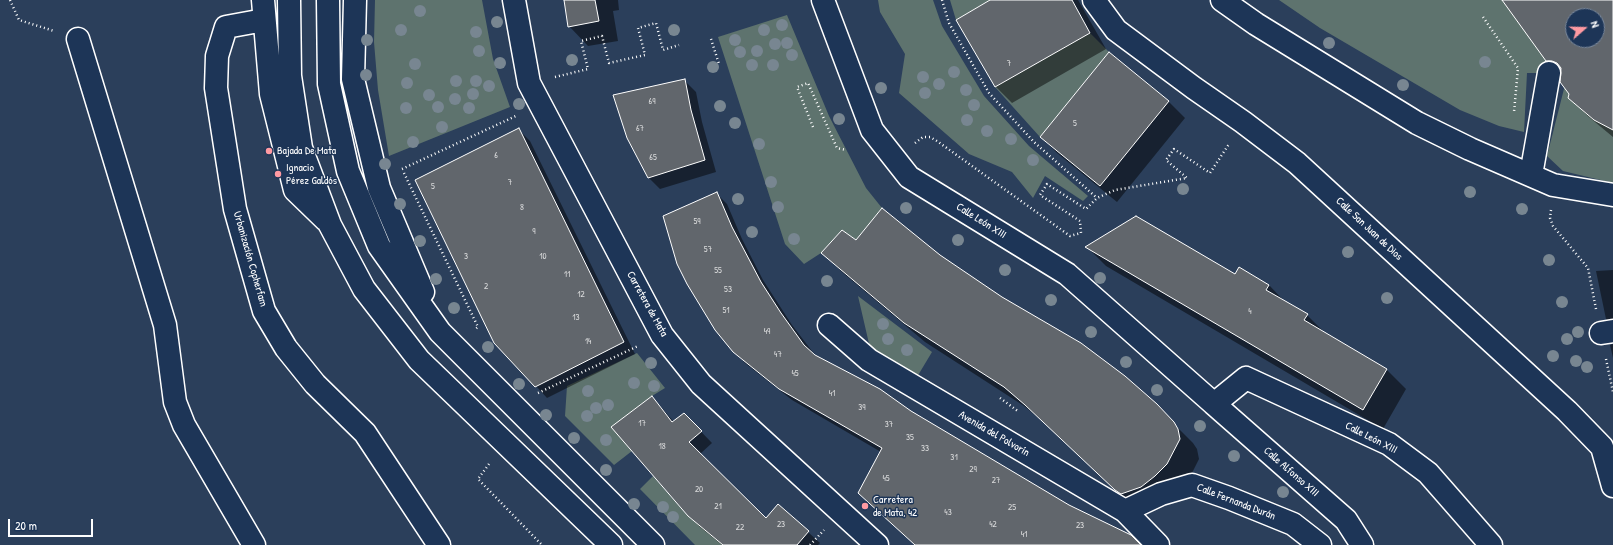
<!DOCTYPE html>
<meta charset="utf-8">
<style>
body{margin:0}
#map{position:relative;width:1613px;height:545px;overflow:hidden;background:#2b3f5b;font-family:"Patrick Hand",sans-serif}
canvas{display:block}
.north{position:absolute;left:1565px;top:8px;width:40px;height:40px;box-sizing:border-box;background:#1d3557;border:1px solid #77869a;border-radius:50%;rotate:70deg;font-size:11px;font-weight:700;line-height:16px;text-align:center;color:#fff}
.north::after{content:'';display:block;margin:auto;width:14px;height:18px;background:#ff9aa2;clip-path:polygon(50% 0,100% 100%,50% 72%,0 100%)}
.scale{position:absolute;left:8px;top:519px;width:85px;height:18px;box-sizing:border-box;border:2px solid #fff;border-top:0;padding-left:5px;font-size:12px;line-height:14px;white-space:nowrap;color:#fff;-webkit-text-stroke:3px #1d3557;paint-order:stroke}
</style>
<div id="map">
<canvas width="1613" height="545"></canvas>
<div class="north">N</div>
<div class="scale">20 m</div>
</div>
<script>
const context = document.querySelector('canvas').getContext('2d');
context.lineJoin = 'round';
function fill(path, color) { context.fillStyle = color; context.fill(path, 'evenodd'); }
const toPath = rows => new Path2D(rows.map(r => 'M' + r).join(''));
function trace(path, color, width, dash) { context.strokeStyle = color; context.lineWidth = width; context.lineCap = dash ? 'butt' : 'round'; context.setLineDash(dash || []); context.stroke(path); }
function label(font, color, halo, rows, align = 'center') {
  context.font = font + ' "Patrick Hand",sans-serif'; context.lineWidth = 3; context.setLineDash([]); context.textBaseline = 'middle'; context.strokeStyle = halo; context.fillStyle = color; for (const [text, x, y, turn = 0] of rows) {
    context.save(); context.translate(x, y); context.rotate((+turn || 0) * Math.PI / 180); context.textAlign = isNaN(turn) ? turn : align; if (halo) context.strokeText(text, 0, 0); context.fillText(text, 0, 0); context.restore();
  }
}
fill(toPath([
 [375,0,482,0,493,59,510,107,389,156,378,90,374,42],
 [878,0,933,0,942,26,984,96,1029,146,1088,196,1083,201,1045,176,1033,198,1012,172,969,154,899,93,905,54,880,12],
 [950,0,990,0,956,20],
 [1279,0,1613,0,1613,183,1563,171,1547,156,1568,73,1527,73,1524,132,1499,126,1460,110,1320,28],
 [1573,16,1597,16,1597,40,1573,40],
 [787,15,829,116,866,188,882,208,856,240,842,230,821,253,804,264,785,244,718,37],
 [1090,33,1109,52,1040,137,995,87],
 [858,296,932,352,917,377,870,348],
 [637,353,665,388,652,396,612,427,632,451,614,465,565,416,567,386],
 [653,476,687,515,724,545,695,545,640,489]
]), '#5e736e');
fill(toPath([
 [564,0,618,0,619,10,613,11,618,41,588,46,569,26],
 [992,0,1078,0,1106,49,1012,103,996,87,958,20],
 [1503,0,1574,0,1559,70,1540,52],
 [1594,0,1613,0,1613,137,1589,117,1569,98,1584,40,1597,40,1597,16,1590,16],
 [1109,53,1169,102,1185,118,1117,202,1057,153,1041,137],
 [684,80,696,92,702,122,716,172,660,189,649,178],
 [519,130,530,141,635,354,547,398,536,386],
 [716,193,727,204,742,239,763,280,792,325,815,355,1137,545,916,545,881,452,792,400,745,363,734,351],
 [856,241,939,256,1173,423,1193,443,1197,449,1199,459,1187,483,1135,510,1046,424,1024,406,925,342,842,272,823,253],
 [1087,247,1235,275,1269,285,1286,303,1307,315,1326,334,1386,369,1406,389,1383,429,1106,266],
 [1613,270,1613,327,1606,319,1596,271],
 [1613,344,1613,358,1610,345],
 [652,397,674,422,684,414,712,443,700,454,766,519,808,532,820,543,818,545,722,545,700,527,688,515]
]), '#0007');
const building = toPath([
 [564,0,595,0,599,21,568,27,564,0],
 [990,0,1072,0,1090,33,995,87,956,20,990,0],
 [1502,0,1613,0,1613,130,1594,120,1568,98,1569,94,1560,82,1561,68,1557,63,1552,61,1546,61,1502,0],
 [1573,16,1597,16,1597,40,1573,40,1573,16],
 [1109,52,1169,101,1100,186,1040,137,1109,52],
 [685,79,691,110,705,160,648,178,627,138,613,95,685,79],
 [519,128,624,342,535,387,494,343,415,180,519,128],
 [717,192,732,227,761,282,781,313,804,345,815,355,880,389,911,411,1069,505,1131,535,1141,545,915,545,858,493,882,448,779,389,733,352,715,330,687,284,677,264,663,216,717,192],
 [882,208,940,255,1002,297,1081,343,1125,376,1157,404,1174,422,1178,429,1180,439,1167,464,1155,476,1141,487,1121,494,1115,490,1025,405,1004,387,904,323,821,253,842,230,856,240,882,208],
 [1136,216,1235,274,1239,267,1269,285,1266,290,1308,314,1304,320,1387,369,1363,410,1085,247,1136,216],
 [652,396,672,422,684,413,702,431,689,442,766,518,778,504,809,531,797,545,723,545,688,516,611,427,652,396]
]);
fill(building, '#61666c');
trace(building, '#fff', 1);
const minor = toPath([
 [263,0,271,94,295,190,326,220],
 [289,0,290,76,301,148,330,225,364,289,419,360,611,545],
 [328,0,329,84,348,171,379,246,440,332,653,545],
 [355,0,353,79,379,188,423,292],
 [514,0,529,83,662,335,701,384,877,545],
 [823,0,872,130,909,177,1067,274,1214,404,1246,378,1389,444,1428,473,1491,545],
 [1094,0,1116,30,1194,88,1243,122,1297,163,1567,411,1602,447,1613,486],
 [1222,0,1256,24,1417,123,1470,149,1553,185,1613,195],
 [264,20,226,27,217,56,216,88,235,209,264,311,286,348,315,384,365,433,439,545],
 [78,39,165,325,175,402,184,425,254,545],
 [1531,175,1549,73],
 [829,325,869,360,1125,511,1158,545],
 [1601,333,1613,331],
 [1214,404,1346,520,1362,545],
 [1125,511,1161,494,1192,485,1229,498,1293,524,1320,545]
]);
trace(minor, '#fff', 25);
trace(toPath([
 [10,0,19,20,54,31],
 [942,0,949,23,989,93,1034,142,1097,198],
 [1483,17,1518,68,1514,112],
 [711,39,719,64],
 [555,77,588,69,581,41,602,36,609,63,645,55,638,28,656,23,663,50,679,45],
 [813,127,797,87,808,83,837,148,846,150],
 [915,143,923,137,930,137,937,141,1070,236,1081,233,1080,221,1040,195,1047,184,1086,209,1097,198,1115,190,1187,178,1166,160,1174,149,1210,173,1229,144],
 [402,169,518,115],
 [404,173,478,327,474,330],
 [1551,210,1550,218,1553,226,1588,268,1596,309],
 [1606,359,1613,392],
 [538,393,638,346],
 [1000,398,1019,412],
 [489,464,478,479,542,545],
 [810,545,824,530]
]), '#fff', 2.5, [1, 3]);
trace(minor, '#1d3557', 22);
context.fillStyle = '#788691';
for (const [x, y] of [
 [420,11],
 [497,22],
 [782,25],
 [401,30],
 [674,30],
 [764,30],
 [476,32],
 [367,40],
 [735,40],
 [787,43],
 [1329,43],
 [775,44],
 [479,51],
 [757,51],
 [740,52],
 [792,55],
 [572,60],
 [1485,62],
 [500,63],
 [415,64],
 [752,65],
 [773,65],
 [713,67],
 [954,72],
 [366,75],
 [923,77],
 [456,81],
 [476,81],
 [407,83],
 [939,84],
 [1403,85],
 [489,86],
 [881,88],
 [966,90],
 [925,93],
 [473,94],
 [429,95],
 [455,99],
 [519,104],
 [974,105],
 [720,106],
 [438,107],
 [406,108],
 [469,108],
 [839,119],
 [967,120],
 [735,123],
 [442,127],
 [987,131],
 [1011,139],
 [413,142],
 [759,144],
 [1033,160],
 [385,164],
 [771,182],
 [1183,189],
 [1470,192],
 [738,199],
 [400,204],
 [778,207],
 [906,208],
 [1522,209],
 [752,232],
 [794,239],
 [958,240],
 [420,241],
 [1348,252],
 [1549,260],
 [1005,270],
 [1100,278],
 [436,279],
 [827,281],
 [1387,298],
 [1051,300],
 [1562,302],
 [454,308],
 [883,324],
 [1091,332],
 [1578,332],
 [888,339],
 [1567,339],
 [488,347],
 [907,350],
 [1553,356],
 [1576,361],
 [1126,362],
 [651,363],
 [1587,367],
 [634,383],
 [519,384],
 [654,386],
 [1157,390],
 [588,391],
 [608,405],
 [596,408],
 [546,415],
 [587,416],
 [1200,426],
 [574,438],
 [606,440],
 [1234,456],
 [606,470],
 [1283,492],
 [634,504],
 [663,507],
 [673,517]
]) { context.beginPath(); context.arc(x, y, 6, 0, 2 * Math.PI); context.fill(); }
for (const [x, y, r, color] of [
 [269,151,4,"#ff9aa2"],
 [278,174,4,"#ff9aa2"],
 [865,506,4,"#ff9aa2"]
]) { const dot = new Path2D(); dot.arc(x, y, r, 0, 2 * Math.PI); context.fillStyle = color; context.fill(dot); trace(dot, '#1d3557', 1.5); }
label('9px', '#d8d9da', null, [
 ["7",1009,64],
 ["69",652,102],
 ["5",1075,124],
 ["67",640,129],
 ["6",496,156],
 ["65",653,158],
 ["7",510,183],
 ["5",433,187],
 ["8",522,208],
 ["59",697,222],
 ["9",534,232],
 ["57",708,250],
 ["3",466,257],
 ["10",543,257],
 ["55",718,271],
 ["11",567,275],
 ["2",486,287],
 ["53",728,290],
 ["12",581,295],
 ["51",726,311],
 ["4",1250,312],
 ["13",576,318],
 ["49",767,332],
 ["14",588,342],
 ["47",778,355],
 ["45",795,374],
 ["41",832,394],
 ["39",862,408],
 ["17",642,424],
 ["37",889,425],
 ["35",910,438],
 ["18",662,447],
 ["33",925,449],
 ["31",954,458],
 ["29",973,470],
 ["45",886,479],
 ["27",996,481],
 ["20",699,490],
 ["21",718,507],
 ["25",1012,508],
 ["43",948,513],
 ["23",781,525],
 ["42",993,525],
 ["23",1080,526],
 ["22",740,528],
 ["41",1024,535]
]);
label('11px', '#fff', '#1d3557', [
 ["Bajada De Mata",277,151],
 ["Ignacio",286,168],
 ["Pérez Galdós",286,181],
 ["Carretera",873,500],
 ["de Mata, 42",873,513]
], 'left');
label('11px', '#fff', '#1d3557', [
 ["Calle León XIII",981,221,32],
 ["Calle San Juan de Dios",1369,229,43],
 ["Urbanización Copherfam",250,259,74],
 ["Carretera de Mata",647,304,61],
 ["Avenida del Polvorín",994,434,30],
 ["Calle León XIII",1371,438,27],
 ["Calle Alfonso XIII",1291,472,41],
 ["Calle Fernanda Durán",1236,502,21]
]);
</script>
